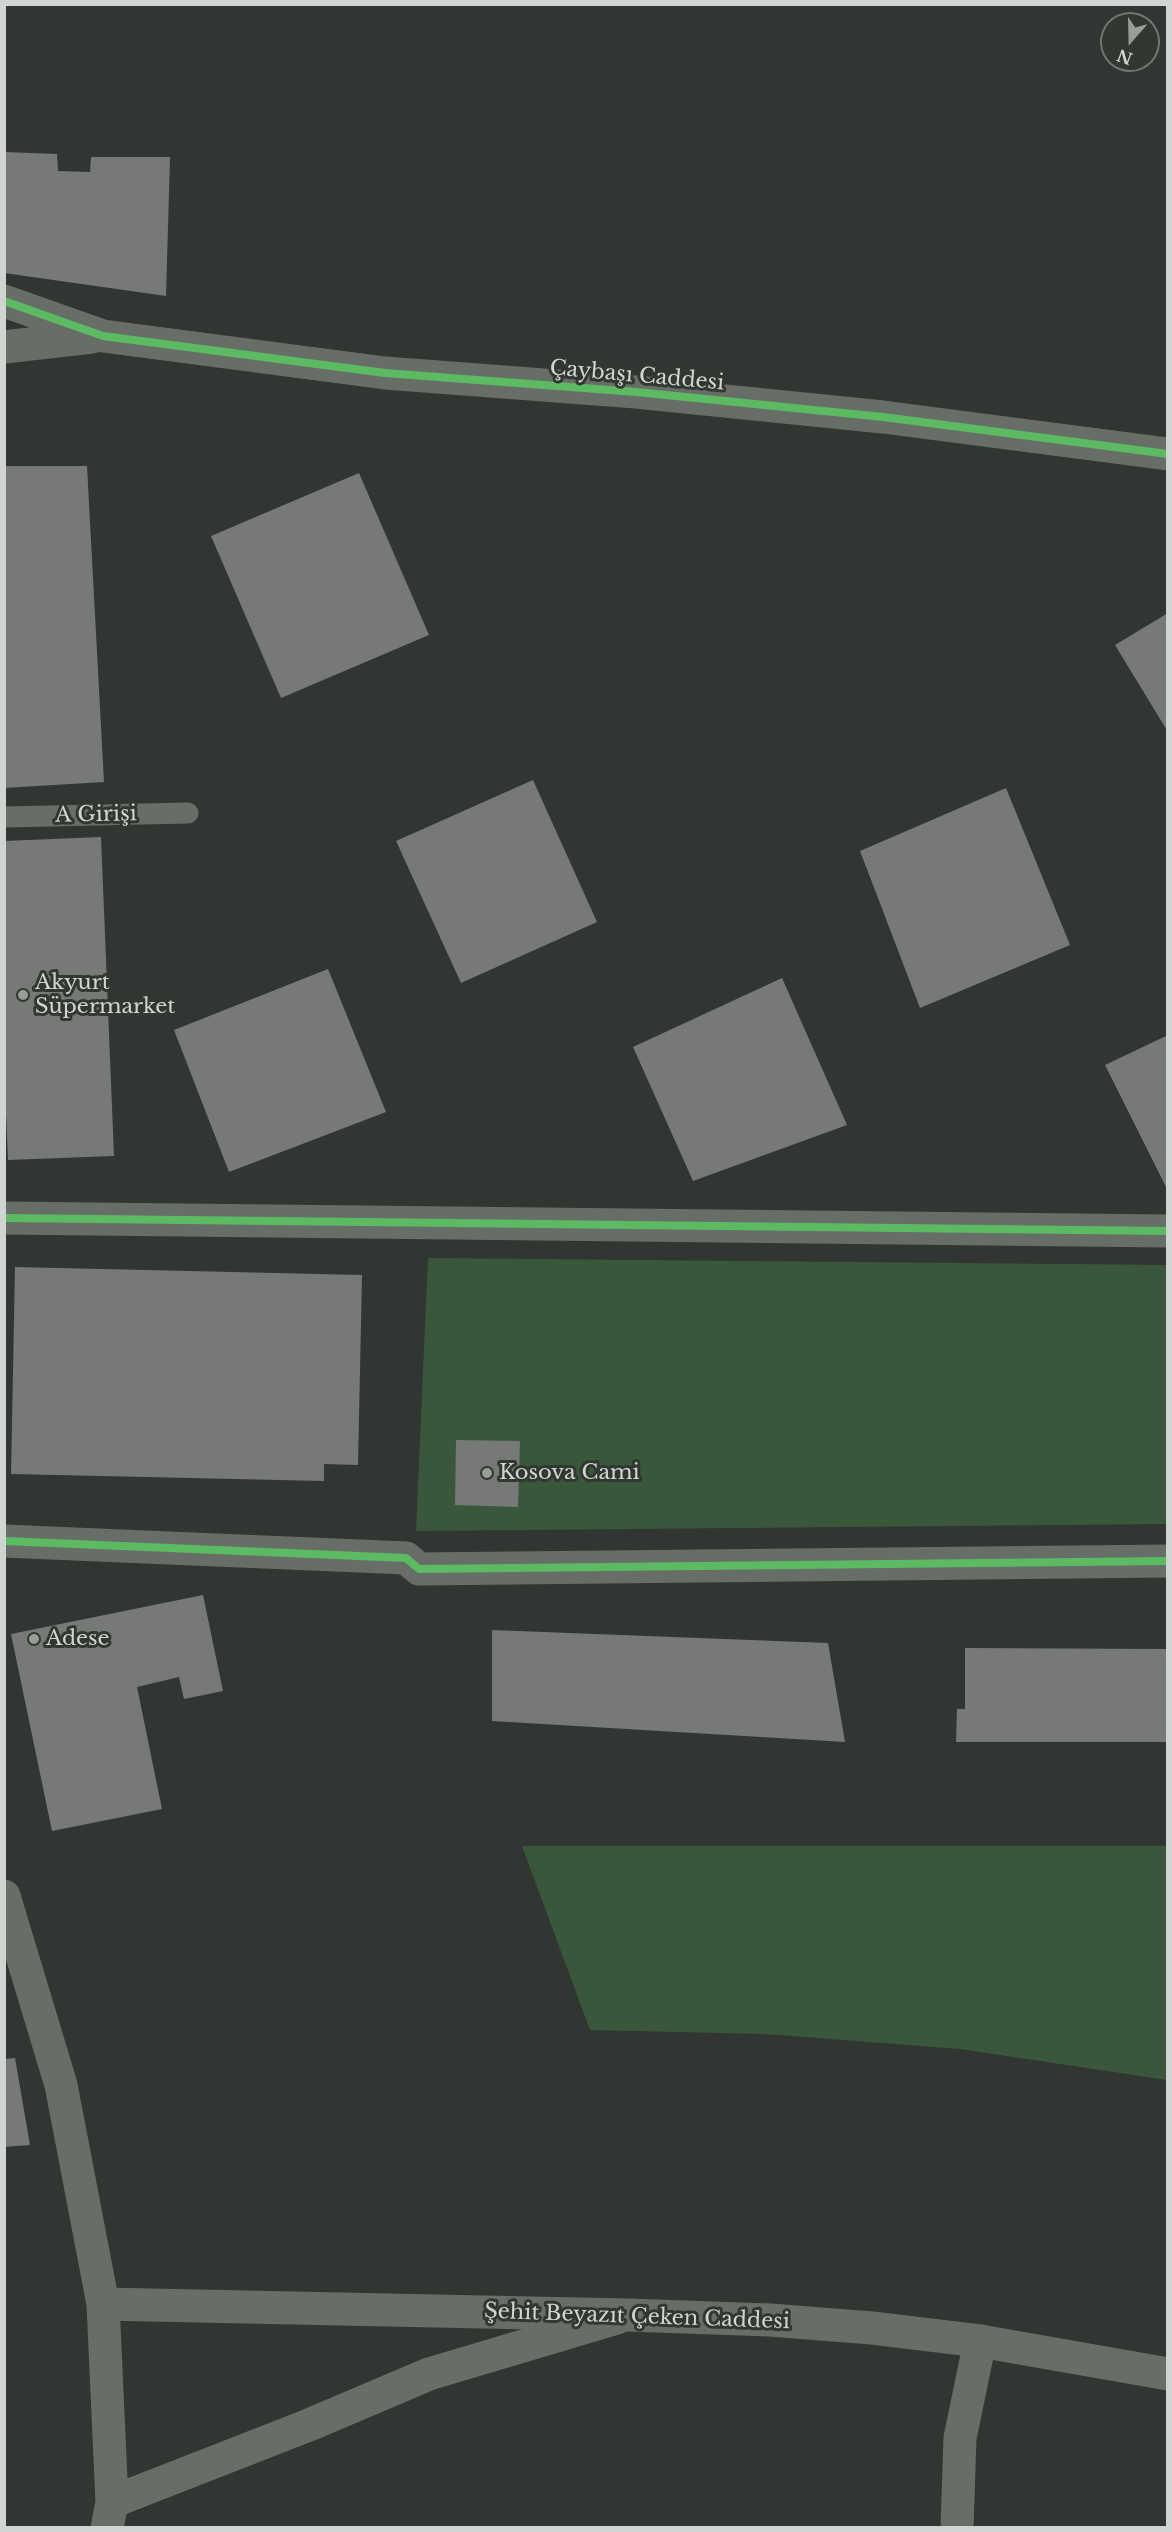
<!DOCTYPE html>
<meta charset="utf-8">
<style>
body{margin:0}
#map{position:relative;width:1172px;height:2532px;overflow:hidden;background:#323632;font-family:"Libre Baskerville",serif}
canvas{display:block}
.frame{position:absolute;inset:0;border:6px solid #d1d5d1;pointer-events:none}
.north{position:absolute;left:1100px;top:12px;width:60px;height:60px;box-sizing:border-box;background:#313731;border:2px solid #717671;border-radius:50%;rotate:200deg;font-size:16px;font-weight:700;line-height:24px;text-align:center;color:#d1d5d1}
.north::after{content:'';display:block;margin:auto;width:21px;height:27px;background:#999d99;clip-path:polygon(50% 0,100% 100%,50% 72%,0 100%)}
</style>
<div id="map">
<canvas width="1172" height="2532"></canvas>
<div class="frame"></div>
<div class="north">N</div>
</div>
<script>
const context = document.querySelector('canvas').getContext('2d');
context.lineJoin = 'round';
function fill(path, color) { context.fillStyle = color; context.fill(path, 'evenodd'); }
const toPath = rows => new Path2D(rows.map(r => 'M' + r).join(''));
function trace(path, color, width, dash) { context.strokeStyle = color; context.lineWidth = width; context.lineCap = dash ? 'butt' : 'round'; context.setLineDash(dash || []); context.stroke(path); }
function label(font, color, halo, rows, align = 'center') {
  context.font = font + ' "Libre Baskerville",serif'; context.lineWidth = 6; context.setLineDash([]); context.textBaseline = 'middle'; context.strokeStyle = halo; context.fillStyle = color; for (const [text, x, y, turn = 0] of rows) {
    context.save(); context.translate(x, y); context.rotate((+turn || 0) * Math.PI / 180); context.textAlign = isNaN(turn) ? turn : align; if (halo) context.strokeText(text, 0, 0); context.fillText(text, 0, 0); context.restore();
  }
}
fill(toPath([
 [428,1258,1167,1265,1167,1524,416,1531],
 [522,1846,1167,1846,1167,2080,960,2049,766,2034,590,2030]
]), '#3b573b');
fill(toPath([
 [4,152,57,154,58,171,90,172,91,157,170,157,166,296,4,273],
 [4,466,87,466,104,782,4,788],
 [359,473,429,635,281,698,211,536],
 [1168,613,1168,732,1115,645],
 [533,780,597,922,461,983,396,841],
 [1006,788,1070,945,920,1008,860,851],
 [101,837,114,1156,8,1160,4,1067,4,841],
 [328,969,386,1112,229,1172,174,1030],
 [782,978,847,1125,693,1181,633,1047],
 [1168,1035,1168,1191,1105,1065],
 [15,1267,362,1275,358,1465,324,1464,324,1481,11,1474],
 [456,1440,520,1441,518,1507,455,1505],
 [203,1595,223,1691,184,1699,179,1677,137,1687,162,1809,52,1831,11,1634],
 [492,1630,828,1643,845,1742,492,1721],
 [965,1648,1168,1649,1168,1742,956,1742,957,1709,965,1709],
 [15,2058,30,2145,4,2147,4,2059]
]), '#767976');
trace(toPath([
 [4,817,188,813]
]), '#676e67', 21);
trace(toPath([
 [4,1218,1168,1231],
 [4,1541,406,1558,419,1569,1168,1561],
 [4,1896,61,2085,103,2304,112,2502,107,2528],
 [112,2502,309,2425,429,2374,617,2318],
 [957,2528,960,2438,980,2341]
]), '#676e67', 33);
trace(toPath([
 [4,301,103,336,385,373,636,392,883,417,1168,454],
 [4,347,92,337],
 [103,2304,627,2315,770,2320,872,2328,980,2341,1168,2374]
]), '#676e67', 33);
trace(toPath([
 [4,301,103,336,385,373,636,392,883,417,1168,454],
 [4,1218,1168,1231],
 [4,1541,406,1558,419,1569,1168,1561]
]), '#5cba63', 8);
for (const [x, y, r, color] of [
 [23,995,6,"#999d99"],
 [487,1473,6,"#999d99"],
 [34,1639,6,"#999d99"]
]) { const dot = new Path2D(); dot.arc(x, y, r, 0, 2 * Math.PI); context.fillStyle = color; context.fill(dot); trace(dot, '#313731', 2); }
label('21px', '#d1d5d1', '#313731', [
 ["Çaybaşı Caddesi",637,376,5],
 ["A Girişi",96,815,-1],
 ["Şehit Beyazıt Çeken Caddesi",637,2317,2]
]);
label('21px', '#d1d5d1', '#313731', [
 ["Akyurt",35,983],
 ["Süpermarket",35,1007],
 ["Kosova Cami",499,1473],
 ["Adese",46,1639]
], 'left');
</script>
